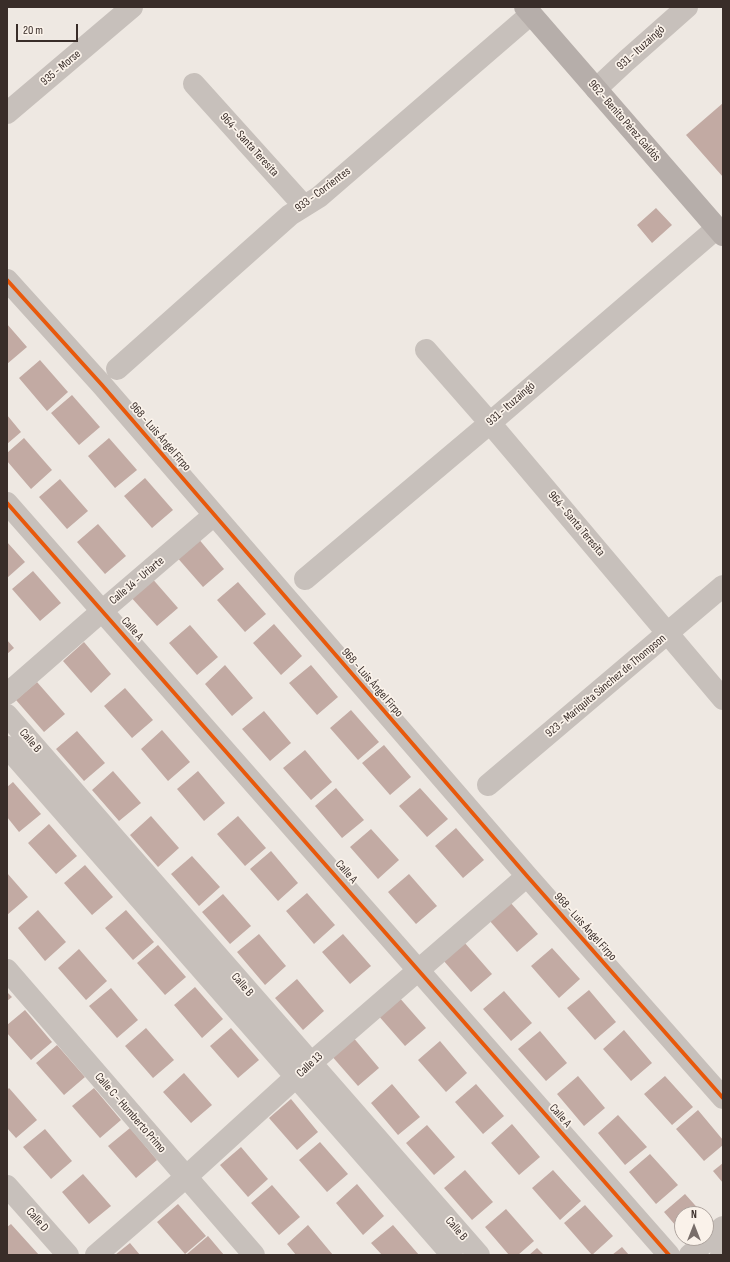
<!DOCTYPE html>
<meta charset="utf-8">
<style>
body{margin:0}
#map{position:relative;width:730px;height:1262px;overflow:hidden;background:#eee8e2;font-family:"Sofia Sans Condensed",sans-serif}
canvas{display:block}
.frame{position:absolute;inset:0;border:8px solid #392d29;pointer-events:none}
.north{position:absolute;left:674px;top:1206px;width:40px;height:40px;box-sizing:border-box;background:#faf2ea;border:1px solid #ada39d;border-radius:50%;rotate:0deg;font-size:11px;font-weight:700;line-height:16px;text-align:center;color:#392d29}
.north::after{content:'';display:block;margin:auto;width:14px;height:18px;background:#786e6a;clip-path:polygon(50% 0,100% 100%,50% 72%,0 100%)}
.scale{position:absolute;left:16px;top:24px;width:62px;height:18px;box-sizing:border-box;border:2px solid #392d29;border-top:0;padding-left:5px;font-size:12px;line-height:14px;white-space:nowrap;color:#392d29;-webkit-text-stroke:3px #faf2ea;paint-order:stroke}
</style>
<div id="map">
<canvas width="730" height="1262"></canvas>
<div class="frame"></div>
<div class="north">N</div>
<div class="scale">20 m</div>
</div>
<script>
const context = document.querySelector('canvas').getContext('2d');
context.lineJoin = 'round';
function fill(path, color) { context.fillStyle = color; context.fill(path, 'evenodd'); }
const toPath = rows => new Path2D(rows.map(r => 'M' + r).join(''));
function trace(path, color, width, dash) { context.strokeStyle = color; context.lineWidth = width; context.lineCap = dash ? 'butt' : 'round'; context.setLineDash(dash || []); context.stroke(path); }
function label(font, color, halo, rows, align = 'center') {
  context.font = font + ' "Sofia Sans Condensed",sans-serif'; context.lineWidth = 3.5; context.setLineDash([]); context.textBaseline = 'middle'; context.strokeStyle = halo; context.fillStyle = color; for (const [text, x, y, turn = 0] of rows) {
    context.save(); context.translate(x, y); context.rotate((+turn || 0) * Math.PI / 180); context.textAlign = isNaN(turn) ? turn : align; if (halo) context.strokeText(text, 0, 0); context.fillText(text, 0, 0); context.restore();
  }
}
fill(toPath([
 [723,103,723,177,686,135],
 [656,208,672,225,652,243,637,225],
 [7,324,27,347,7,364],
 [40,360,68,392,47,411,19,378],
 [72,395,100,427,79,445,51,413],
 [7,415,21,432,7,444],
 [24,438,52,470,31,489,7,461,7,453],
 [109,438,137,470,115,488,88,456],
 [145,478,173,510,152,528,124,496],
 [60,479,88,511,67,529,39,497],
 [98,524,126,556,105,574,77,542],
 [197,537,224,569,203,587,175,555],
 [7,542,25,562,7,578],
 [33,571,61,603,40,621,12,589],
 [150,576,178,608,157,626,129,595],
 [238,582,266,614,245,632,217,600],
 [274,624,302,656,281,675,253,643],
 [190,625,218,657,197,675,169,643],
 [7,640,14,648,7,654],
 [84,642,111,674,91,693,63,661],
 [225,665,253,698,232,716,205,684],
 [311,665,338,697,317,715,289,683],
 [37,682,65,714,44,732,16,700],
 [125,688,153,720,132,738,104,706],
 [351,710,379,742,358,760,330,728],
 [264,711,291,743,270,761,242,729],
 [162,730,190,762,168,781,141,749],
 [77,731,105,763,84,781,56,749],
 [384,745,411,777,390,795,362,763],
 [305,750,332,782,311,800,283,768],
 [113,771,141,803,119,821,92,790],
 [198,771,225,803,204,821,177,789],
 [13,782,41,814,19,832,7,817,7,787],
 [336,788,364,820,342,838,315,806],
 [420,788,448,819,427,837,399,806],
 [151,816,179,848,158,867,130,835],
 [238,816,266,848,245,866,217,834],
 [49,824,77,856,56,874,28,843],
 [456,828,484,860,463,878,435,846],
 [371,829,399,860,378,879,350,847],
 [271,851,298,883,278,901,250,869],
 [192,856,220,887,199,906,171,874],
 [85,865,113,897,92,915,64,883],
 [7,873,28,897,7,915],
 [409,874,437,906,416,924,388,892],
 [307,893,335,925,314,944,286,911],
 [223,894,251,926,230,944,202,912],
 [510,902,538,934,517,952,489,920],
 [38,910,66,942,45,961,18,928],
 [126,910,154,942,133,960,105,928],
 [259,934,286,966,265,985,237,952],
 [343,934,371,966,350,984,322,952],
 [464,942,492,974,471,992,443,960],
 [158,945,186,977,165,995,137,963],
 [552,948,580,979,559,998,531,966],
 [79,949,107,981,86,1000,58,968],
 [297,979,324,1011,303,1030,275,998],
 [195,987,223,1019,202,1038,174,1005],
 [111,988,138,1020,117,1038,89,1006],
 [589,990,616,1022,595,1040,567,1008],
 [504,991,532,1023,511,1041,483,1009],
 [7,992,12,997,7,1001],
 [398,996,426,1028,405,1046,377,1014],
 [25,1010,52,1042,31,1060,7,1033,7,1025],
 [146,1028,174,1060,153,1078,125,1046],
 [231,1028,259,1060,238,1078,210,1046],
 [624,1030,652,1063,631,1081,603,1049],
 [540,1031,567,1063,546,1081,518,1049],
 [352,1036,379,1068,358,1086,330,1054],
 [440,1041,467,1073,446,1092,418,1060],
 [57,1045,85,1077,64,1095,36,1063],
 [184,1073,212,1105,191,1123,163,1092],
 [578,1076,605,1108,584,1126,557,1094],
 [665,1076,693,1107,672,1125,644,1094],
 [392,1084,420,1117,398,1135,371,1103],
 [476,1084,504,1116,483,1134,455,1102],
 [9,1088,37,1120,16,1138,7,1128,7,1090],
 [94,1088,121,1120,100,1138,72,1106],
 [291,1099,318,1132,297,1150,269,1118],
 [698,1110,723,1140,723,1145,704,1161,676,1129],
 [618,1115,647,1147,625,1165,598,1133],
 [512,1124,540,1157,519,1175,491,1143],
 [427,1125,455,1157,434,1175,406,1143],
 [130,1128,157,1160,136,1178,108,1146],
 [45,1129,72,1161,51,1179,23,1147],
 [320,1142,348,1174,327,1192,299,1160],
 [241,1147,268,1179,248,1197,220,1165],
 [650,1154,678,1185,656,1204,629,1172],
 [723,1163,723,1183,713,1171],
 [465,1170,493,1202,472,1220,444,1188],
 [553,1170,581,1201,560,1220,532,1188],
 [83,1174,111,1206,89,1224,62,1192],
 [357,1184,384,1216,363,1235,336,1203],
 [272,1185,300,1217,279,1235,251,1203],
 [685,1194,703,1214,682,1214,682,1233,664,1212],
 [178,1204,206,1236,185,1254,157,1222],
 [585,1205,613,1236,592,1255,564,1223],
 [506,1209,534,1241,518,1255,509,1255,485,1227],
 [706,1218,713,1226,706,1232],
 [11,1224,39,1255,7,1255,7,1227],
 [308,1225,333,1255,296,1255,287,1244],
 [393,1225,419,1255,382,1255,371,1243],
 [208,1236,224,1255,187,1255,187,1254],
 [130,1243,140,1255,115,1255],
 [622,1247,629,1255,612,1255],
 [537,1248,544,1255,529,1255]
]), '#c2aaa3');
trace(toPath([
 [194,84,304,206],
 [596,89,626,61,687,7],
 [7,113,132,7],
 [7,280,102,385,527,876,723,1098],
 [426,350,490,423,723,699],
 [117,369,290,215,319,197,531,14],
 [7,503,669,1255],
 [305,579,490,423,717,228],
 [7,694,102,611,214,515],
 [7,715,479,1255],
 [7,747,452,1255],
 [488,785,723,586],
 [7,970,254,1255],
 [7,1186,68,1255],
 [96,1255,186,1177,310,1064,527,876],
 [690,1255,723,1227],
 [721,1255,723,1253]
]), '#c7c0bb', 22);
trace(toPath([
 [525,7,723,235]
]), '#b6aeaa', 22);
trace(toPath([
 [7,280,102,385,527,876,723,1098],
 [7,503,669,1255]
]), '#e8590c', 4);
label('12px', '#392d29', '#faf2ea', [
 ["931 - Ituzaingó",641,48,-42],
 ["935 - Morse",61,68,-40],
 ["962 - Benito Pérez Galdós",624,121,49],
 ["964 - Santa Teresita",249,145,48],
 ["933 - Corrientes",323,190,-37],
 ["931 - Ituzaingó",511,404,-41],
 ["968 - Luis Ángel Firpo",160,437,49],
 ["964 - Santa Teresita",576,524,50],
 ["Calle 14 - Uriarte",137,581,-40],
 ["Calle A",132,629,49],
 ["968 - Luis Ángel Firpo",372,683,49],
 ["923 - Mariquita Sánchez de Thompson",606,686,-40],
 ["Calle B",30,741,49],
 ["Calle A",346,872,49],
 ["968 - Luis Ángel Firpo",585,927,48],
 ["Calle B",242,985,49],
 ["Calle 13",310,1065,-43],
 ["Calle C - Humberto Primo",130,1113,49],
 ["Calle A",560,1116,49],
 ["Calle D",37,1220,49],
 ["Calle B",456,1229,49]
]);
</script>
